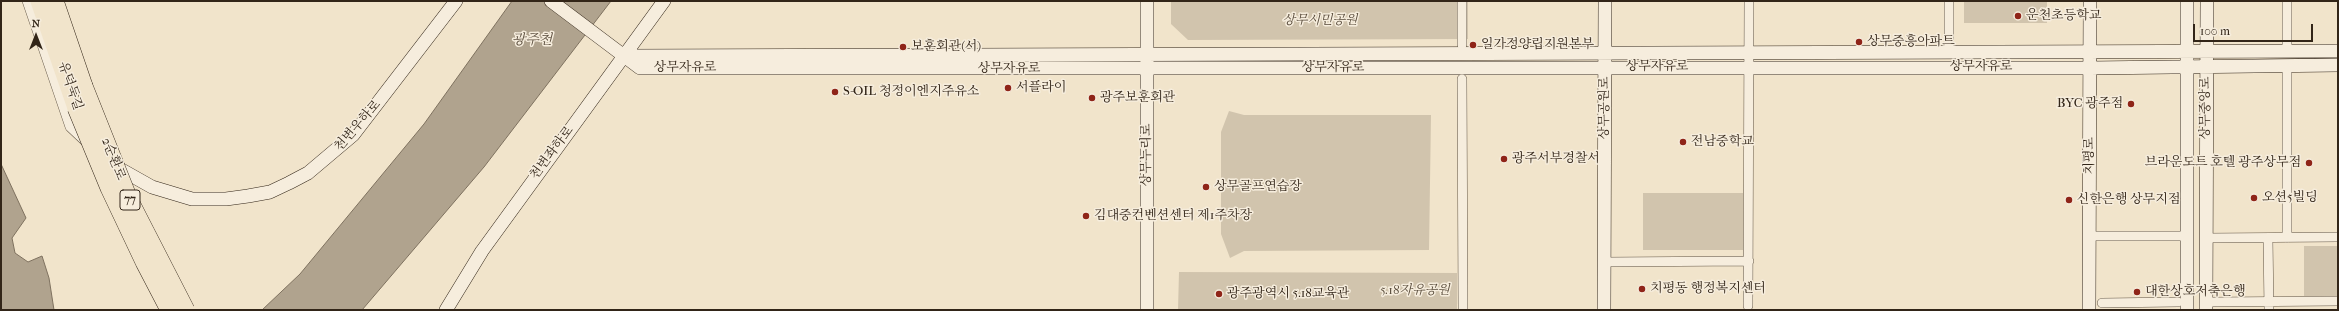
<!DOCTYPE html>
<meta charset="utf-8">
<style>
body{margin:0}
#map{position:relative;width:2339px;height:311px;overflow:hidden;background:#f1e4cb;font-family:"IM FELL French Canon",serif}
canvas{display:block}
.frame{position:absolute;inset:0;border:2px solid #322518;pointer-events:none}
.north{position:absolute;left:16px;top:16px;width:40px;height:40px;-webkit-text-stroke:3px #f6eddd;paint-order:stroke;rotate:0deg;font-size:11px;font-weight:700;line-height:16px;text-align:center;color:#322518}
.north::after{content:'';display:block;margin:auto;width:14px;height:18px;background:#322518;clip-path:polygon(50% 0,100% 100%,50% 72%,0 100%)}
.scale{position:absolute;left:2193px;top:24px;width:120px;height:18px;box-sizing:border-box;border:2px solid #322518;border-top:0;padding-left:5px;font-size:12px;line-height:14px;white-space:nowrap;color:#322518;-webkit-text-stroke:3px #f6eddd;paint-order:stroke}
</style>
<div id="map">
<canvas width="2339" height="311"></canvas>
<div class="frame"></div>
<div class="north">N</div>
<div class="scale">100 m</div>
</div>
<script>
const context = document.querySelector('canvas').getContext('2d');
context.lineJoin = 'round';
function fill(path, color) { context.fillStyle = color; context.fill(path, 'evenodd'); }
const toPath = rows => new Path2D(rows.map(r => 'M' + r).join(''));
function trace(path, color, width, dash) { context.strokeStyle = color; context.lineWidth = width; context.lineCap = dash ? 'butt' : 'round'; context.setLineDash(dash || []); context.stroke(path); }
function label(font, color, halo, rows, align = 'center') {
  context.font = font + ' "IM FELL French Canon","Noto Serif KR",serif'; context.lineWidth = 3; context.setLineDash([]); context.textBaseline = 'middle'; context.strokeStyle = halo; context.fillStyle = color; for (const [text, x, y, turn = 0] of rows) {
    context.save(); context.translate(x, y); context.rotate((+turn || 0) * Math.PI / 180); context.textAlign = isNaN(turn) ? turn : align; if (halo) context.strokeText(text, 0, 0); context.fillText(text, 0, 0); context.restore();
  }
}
fill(toPath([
 [1171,1,1468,1,1468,39,1188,40,1171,24],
 [1964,1,2047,1,2047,23,1964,23],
 [1229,111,1244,115,1431,115,1429,250,1244,251,1230,258,1221,234,1221,132],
 [1643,193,1743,193,1743,250,1643,250],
 [2304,246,2338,246,2338,296,2304,296],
 [1179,272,1457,273,1457,310,1178,310]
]), '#d1c4ad');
const water = toPath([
 [512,1,611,1,484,167,362,310,262,310,300,274,424,124,512,1],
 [1,164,26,218,12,238,15,253,28,262,42,256,49,278,54,310,1,310,1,164]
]);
fill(water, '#b0a38e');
trace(water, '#7e715f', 1);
const street = toPath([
 [27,1,70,127,86,142],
 [1462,1,1462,45],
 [2287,51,2287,1],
 [1949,52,1949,1],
 [2287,66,2287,238],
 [1462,79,1463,310],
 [2089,236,2187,236],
 [2206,238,2338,237],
 [2268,238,2269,310],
 [1604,262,1749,261],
 [2211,302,2338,301],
 [2102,303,2178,302],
 [1748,306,1749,1]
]);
const secondary = toPath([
 [551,1,640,68,2090,68,2338,65],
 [625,56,2338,51],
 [113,165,152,187,192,199,226,199,248,196,270,192,289,183,308,173,353,135,456,1],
 [446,310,482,251,664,1],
 [1147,310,1147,1],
 [1604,310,1605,1],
 [2089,310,2090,1],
 [2187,310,2187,1],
 [2206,310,2207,1]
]);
const highway = toPath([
 [39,1,76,108],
 [55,1,84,86]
]);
trace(street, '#625545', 10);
trace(secondary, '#322518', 14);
trace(highway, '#322518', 18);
trace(street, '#f6eddd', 9);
trace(secondary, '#f6eddd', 13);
trace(highway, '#f1e4cb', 17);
const highwayBridge = toPath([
 [84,86,129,199,186,310],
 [76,108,109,188,144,262,169,310]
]);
trace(highwayBridge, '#322518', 18, []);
trace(highwayBridge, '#f1e4cb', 17);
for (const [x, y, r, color] of [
 [2018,16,4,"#8f2418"],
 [1859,42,4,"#8f2418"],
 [1473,45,4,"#8f2418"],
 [903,47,4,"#8f2418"],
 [1008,88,4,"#8f2418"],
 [835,92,4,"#8f2418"],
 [1092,98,4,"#8f2418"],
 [2131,104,4,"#8f2418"],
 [1683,142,4,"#8f2418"],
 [1504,159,4,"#8f2418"],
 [2309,163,4,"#8f2418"],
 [1206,187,4,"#8f2418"],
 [2254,198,4,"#8f2418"],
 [2069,200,4,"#8f2418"],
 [1086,216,4,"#8f2418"],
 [1642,289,4,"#8f2418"],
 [2137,292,4,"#8f2418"],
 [1219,294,4,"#8f2418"]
]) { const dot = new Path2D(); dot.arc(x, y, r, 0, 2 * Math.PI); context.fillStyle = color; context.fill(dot); trace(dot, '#f6eddd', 1.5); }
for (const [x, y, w] of [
 [130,200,20]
]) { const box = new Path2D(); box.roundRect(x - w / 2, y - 10, w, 20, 3); context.fillStyle = '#f6eddd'; context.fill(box); trace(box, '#322518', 1); }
label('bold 12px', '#322518', null, [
 ["77",130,200]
]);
label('13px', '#322518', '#f6eddd', [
 ["운천초등학교",2026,16],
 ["상무중흥아파트",1867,42],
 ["일가정양립지원본부",1481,45],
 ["보훈회관(서)",911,47],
 ["서플라이",1016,88],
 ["S-OIL 청정이엔지주유소",843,92],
 ["광주보훈회관",1100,98],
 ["BYC 광주점",2123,104,"right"],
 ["전남중학교",1691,142],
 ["광주서부경찰서",1512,159],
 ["브라운도트 호텔 광주상무점",2301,163,"right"],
 ["상무골프연습장",1214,187],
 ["오션5빌딩",2262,198],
 ["신한은행 상무지점",2077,200],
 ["김대중컨벤션센터 제1주차장",1094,216],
 ["치평동 행정복지센터",1650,289],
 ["대한상호저축은행",2145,292],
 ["광주광역시 5.18교육관",1227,294]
], 'left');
label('italic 13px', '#5a4d3d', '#f6eddd', [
 ["상무시민공원",1320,21],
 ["5.18자유공원",1415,291]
]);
label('13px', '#322518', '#f6eddd', [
 ["상무자유로",1657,67],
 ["상무자유로",1981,67],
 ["상무자유로",685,68],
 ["상무자유로",1333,68],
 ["상무자유로",1009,69],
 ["유덕둑길",70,86,71],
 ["상무공원로",1605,108,-90],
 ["상무중앙로",2206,108,-90],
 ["천변우하로",358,126,-49],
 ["천변좌하로",552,153,-53],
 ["상무누리로",1147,155,-90],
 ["치평로",2090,156,-90],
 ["2순환로",113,159,68]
]);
label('italic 14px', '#5e5141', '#f6eddd', [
 ["광주천",532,41]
]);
</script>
